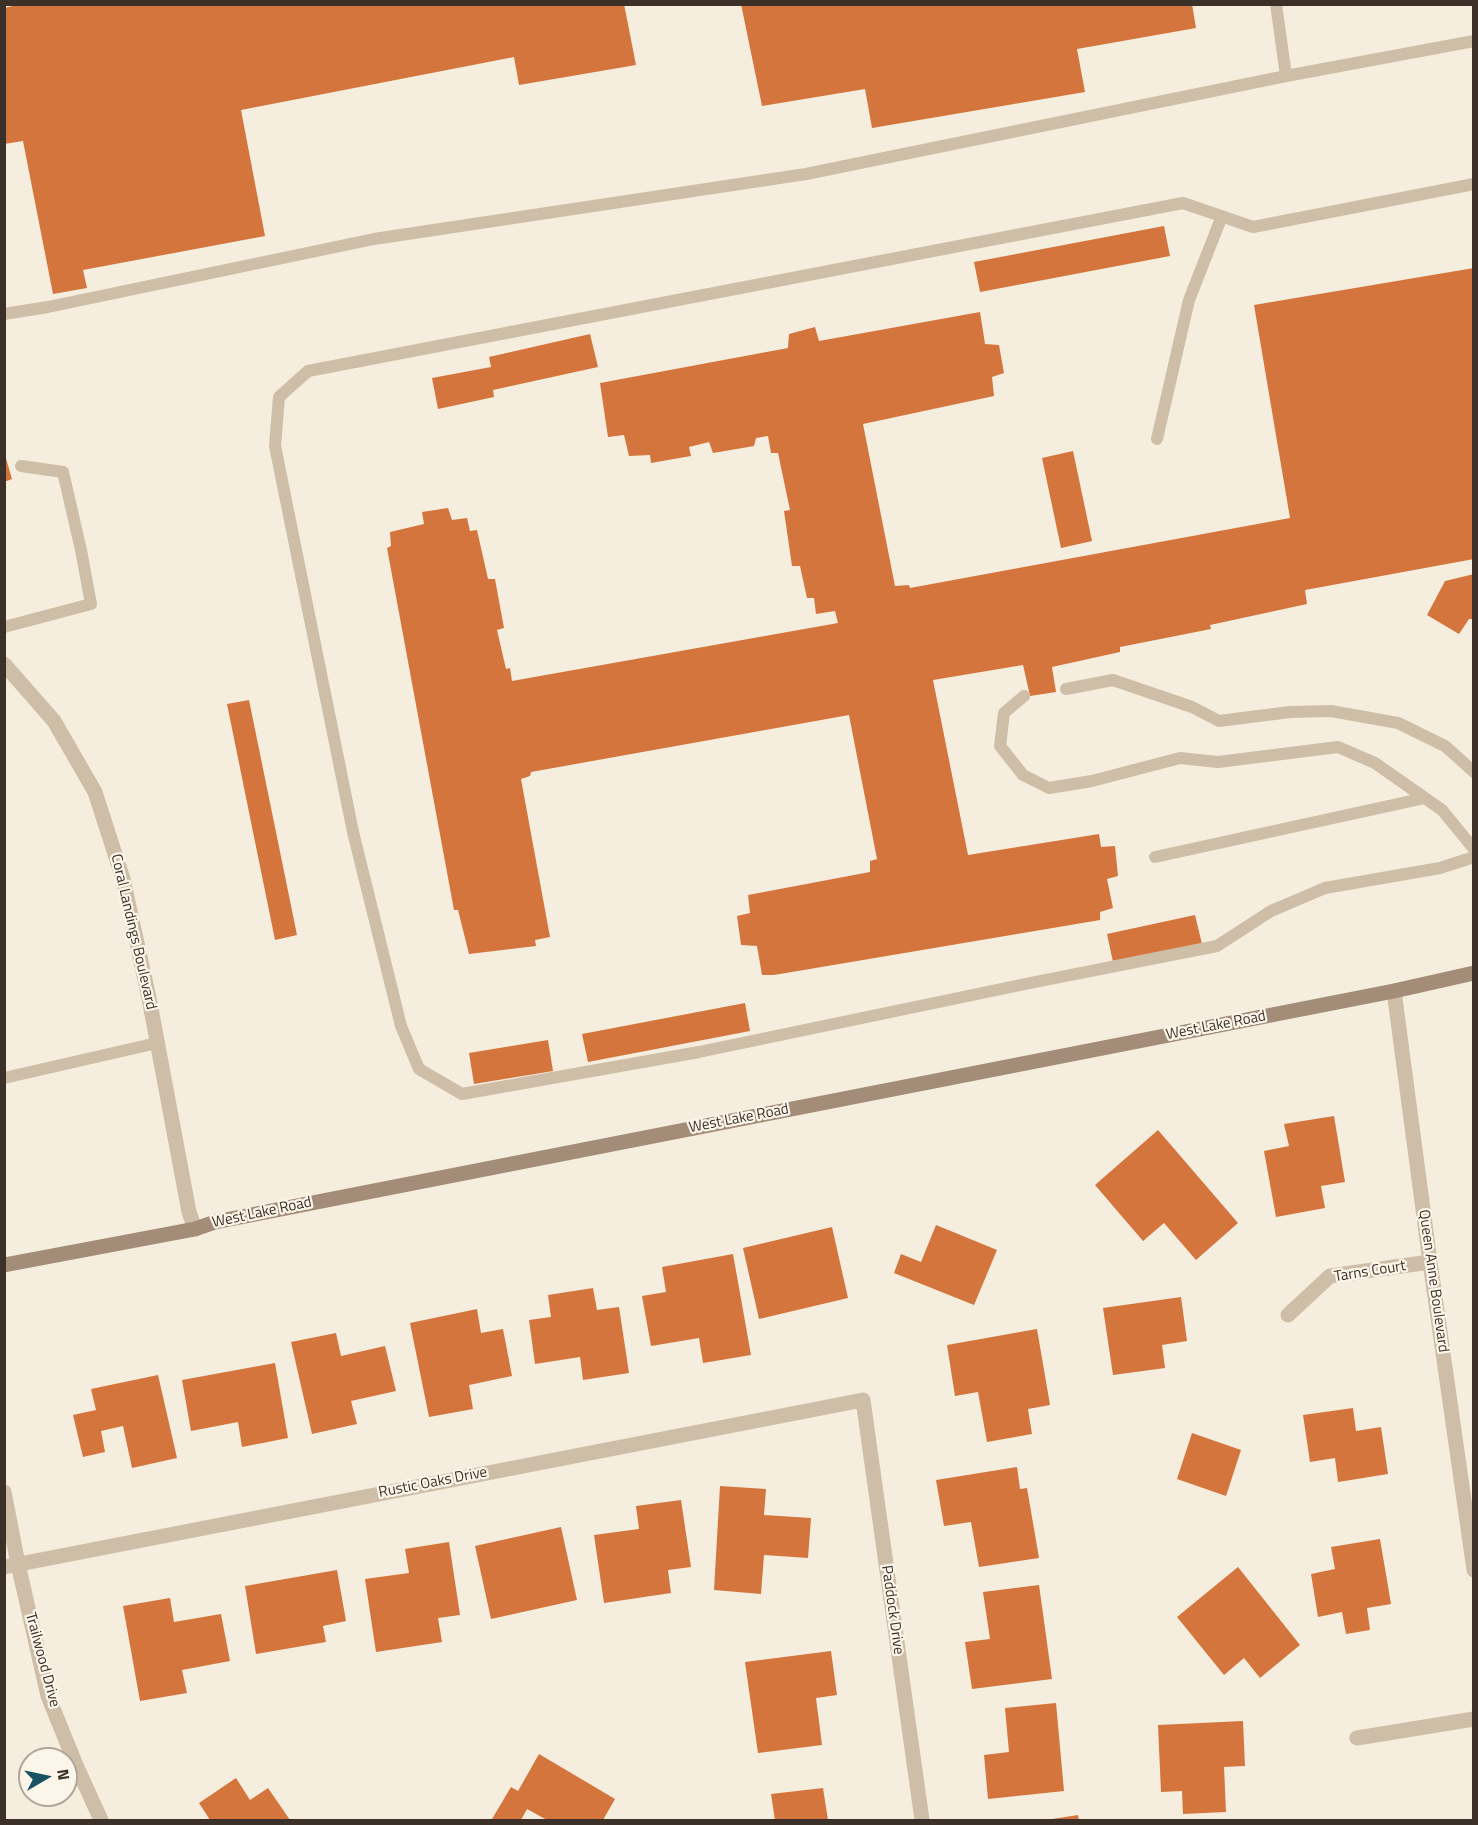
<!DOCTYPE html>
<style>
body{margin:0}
#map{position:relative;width:1478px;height:1825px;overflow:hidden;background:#f5eddd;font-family:"Titillium Web",sans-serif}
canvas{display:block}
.frame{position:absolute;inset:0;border:6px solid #3b3128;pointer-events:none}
.north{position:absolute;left:18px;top:1747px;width:60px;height:60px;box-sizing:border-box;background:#fcf6ea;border:2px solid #afa79c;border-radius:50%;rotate:81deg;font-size:16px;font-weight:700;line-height:24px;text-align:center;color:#3b3128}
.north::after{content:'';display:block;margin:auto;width:21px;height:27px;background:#195361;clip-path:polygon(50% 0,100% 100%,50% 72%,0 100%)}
</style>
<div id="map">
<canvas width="1478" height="1825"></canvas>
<div class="frame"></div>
<div class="north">N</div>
</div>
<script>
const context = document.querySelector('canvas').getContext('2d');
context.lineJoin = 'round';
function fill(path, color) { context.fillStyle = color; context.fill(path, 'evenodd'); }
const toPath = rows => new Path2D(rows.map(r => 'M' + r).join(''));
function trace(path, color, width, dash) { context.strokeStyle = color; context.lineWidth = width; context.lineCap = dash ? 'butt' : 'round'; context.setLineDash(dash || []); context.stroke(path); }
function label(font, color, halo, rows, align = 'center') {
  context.font = font + ' "Titillium Web",sans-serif'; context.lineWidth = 4.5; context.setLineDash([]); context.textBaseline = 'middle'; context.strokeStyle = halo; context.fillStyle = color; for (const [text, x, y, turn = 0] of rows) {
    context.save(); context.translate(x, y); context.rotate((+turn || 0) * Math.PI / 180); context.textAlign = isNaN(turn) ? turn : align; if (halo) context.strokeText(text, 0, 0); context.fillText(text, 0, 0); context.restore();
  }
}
fill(toPath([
 [21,4,624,4,636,65,519,85,514,57,241,110,265,236,83,270,87,288,53,294,23,141,4,144,4,8],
 [741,4,1192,4,1196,28,1077,49,1085,92,872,128,865,89,762,106],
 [1164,226,1170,256,980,292,974,262],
 [1474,268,1474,559,1305,590,1307,604,1210,625,1211,629,1120,647,1120,652,1052,667,1056,692,1030,696,1023,665,933,680,968,855,1099,834,1101,847,1115,846,1118,876,1107,879,1113,908,1100,912,1100,920,774,975,762,975,757,946,741,945,737,916,750,913,748,895,870,872,870,861,877,859,849,715,531,772,530,776,521,779,550,937,535,940,536,946,469,954,458,910,454,910,387,548,391,546,390,532,424,524,422,512,448,508,452,520,467,518,470,531,477,530,488,579,495,579,504,628,497,630,506,669,510,668,512,681,838,623,835,611,816,614,814,598,807,598,800,566,792,566,784,511,790,510,778,453,771,453,768,436,756,438,754,446,713,453,709,442,689,447,691,456,651,463,650,455,629,456,624,435,608,437,600,383,788,348,789,334,815,327,819,341,980,312,985,344,999,345,1004,373,992,377,994,396,863,424,895,586,909,585,910,588,1290,518,1254,305],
 [590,334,598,367,493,390,494,397,438,409,432,378,491,367,489,357],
 [1073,451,1092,541,1061,548,1042,458],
 [5,455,12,479,4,482,4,456],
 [1474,574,1474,619,1469,619,1459,634,1427,615,1445,581],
 [249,700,297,935,275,940,227,704],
 [1195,915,1202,944,1113,962,1107,934],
 [745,1003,750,1031,588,1062,582,1034],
 [548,1040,553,1071,474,1084,469,1053],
 [1334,1116,1345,1182,1321,1186,1325,1208,1276,1217,1264,1151,1289,1146,1284,1124],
 [1158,1130,1238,1223,1196,1260,1164,1223,1143,1241,1095,1185],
 [936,1225,997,1250,974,1305,894,1273,901,1254,921,1262],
 [832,1227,848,1298,759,1319,743,1248],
 [733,1254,751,1355,703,1363,699,1338,651,1346,642,1296,666,1292,662,1267],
 [593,1288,597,1310,619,1307,629,1373,583,1380,580,1357,535,1364,529,1320,551,1317,548,1295],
 [1181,1297,1187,1341,1162,1345,1165,1368,1113,1375,1103,1308],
 [477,1309,481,1333,503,1329,512,1376,469,1385,473,1409,429,1417,410,1323],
 [1037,1329,1050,1405,1028,1409,1032,1434,987,1442,978,1392,955,1396,947,1345],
 [336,1333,341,1356,385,1346,396,1391,351,1401,357,1424,312,1434,291,1342],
 [275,1363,288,1438,242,1447,238,1422,191,1431,182,1380],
 [158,1375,177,1458,132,1468,123,1426,101,1431,105,1452,83,1457,73,1415,96,1410,91,1389],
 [1353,1408,1356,1431,1381,1427,1388,1474,1338,1482,1335,1458,1310,1462,1303,1415],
 [1192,1433,1241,1450,1226,1496,1177,1479],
 [1017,1467,1020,1489,1027,1488,1039,1558,979,1567,971,1522,944,1526,936,1480],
 [720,1486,766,1489,764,1515,811,1518,808,1558,764,1555,761,1594,714,1590],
 [681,1500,691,1567,668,1570,671,1593,604,1603,594,1535,639,1529,636,1506],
 [561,1527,577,1600,491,1619,475,1546],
 [1380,1539,1391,1604,1367,1608,1370,1630,1346,1634,1342,1612,1318,1617,1311,1574,1335,1569,1331,1547],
 [449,1542,460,1615,438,1618,442,1642,376,1652,365,1579,409,1573,405,1549],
 [1238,1567,1300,1645,1260,1678,1244,1658,1224,1675,1177,1617],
 [337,1570,346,1621,323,1626,326,1642,256,1654,245,1586],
 [1039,1585,1052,1679,972,1689,965,1642,990,1639,983,1592],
 [170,1598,174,1622,221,1614,230,1661,182,1670,187,1693,140,1701,123,1606],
 [831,1651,837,1695,816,1698,822,1745,758,1753,745,1662],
 [1056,1703,1064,1791,988,1799,984,1755,1009,1752,1005,1708],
 [1243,1721,1245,1766,1224,1767,1226,1812,1183,1814,1182,1791,1161,1792,1158,1725],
 [539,1754,615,1799,603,1820,547,1820,527,1809,521,1820,492,1819,511,1787,518,1791],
 [236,1778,250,1800,268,1788,290,1820,210,1820,199,1803],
 [823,1788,828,1820,775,1820,771,1794],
 [1078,1815,1079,1820,1052,1820,1052,1819]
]), '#d3753d');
trace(toPath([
 [1276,4,1286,76],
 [1474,184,1253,227,1183,203,308,371,279,397,275,446,353,832,401,1026,419,1069,462,1094,699,1052,1030,983,1217,946,1271,911,1325,888,1440,868,1474,857],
 [4,314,48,307,374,239,806,174,1286,76,1474,41],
 [1157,439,1189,300,1222,216],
 [4,627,91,604,81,550,63,472,21,466],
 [1066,689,1113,680,1192,707,1219,721,1290,712,1331,711,1398,723,1445,746,1474,772],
 [1024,696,1004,713,1000,746,1023,775,1049,788,1092,781,1180,758,1218,762,1338,747,1375,763,1442,810,1474,849],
 [1155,857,1425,798],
 [4,1078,157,1043]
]), '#cfbea7', 12);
trace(toPath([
 [4,664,54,721,95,792,123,879,149,998,189,1212,195,1229],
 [1394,991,1430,1262,1474,1570],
 [1288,1315,1330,1276,1430,1262],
 [4,1492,18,1564,48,1696,76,1765,101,1820],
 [4,1567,863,1400,922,1820],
 [1357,1738,1474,1719]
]), '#cfbea7', 15);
trace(toPath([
 [4,1265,195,1229,215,1222,1394,991,1474,973]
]), '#a38d78', 15);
label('15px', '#3b3128', '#fcf6ea', [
 ["Coral Landings Boulevard",133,932,77],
 ["West Lake Road",1216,1026,-11],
 ["West Lake Road",739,1119,-11],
 ["West Lake Road",262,1213,-12],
 ["Tarns Court",1370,1272,-9],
 ["Queen Anne Boulevard",1433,1281,82],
 ["Rustic Oaks Drive",433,1483,-11],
 ["Paddock Drive",892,1610,82],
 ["Trailwood Drive",42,1660,75]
]);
</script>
